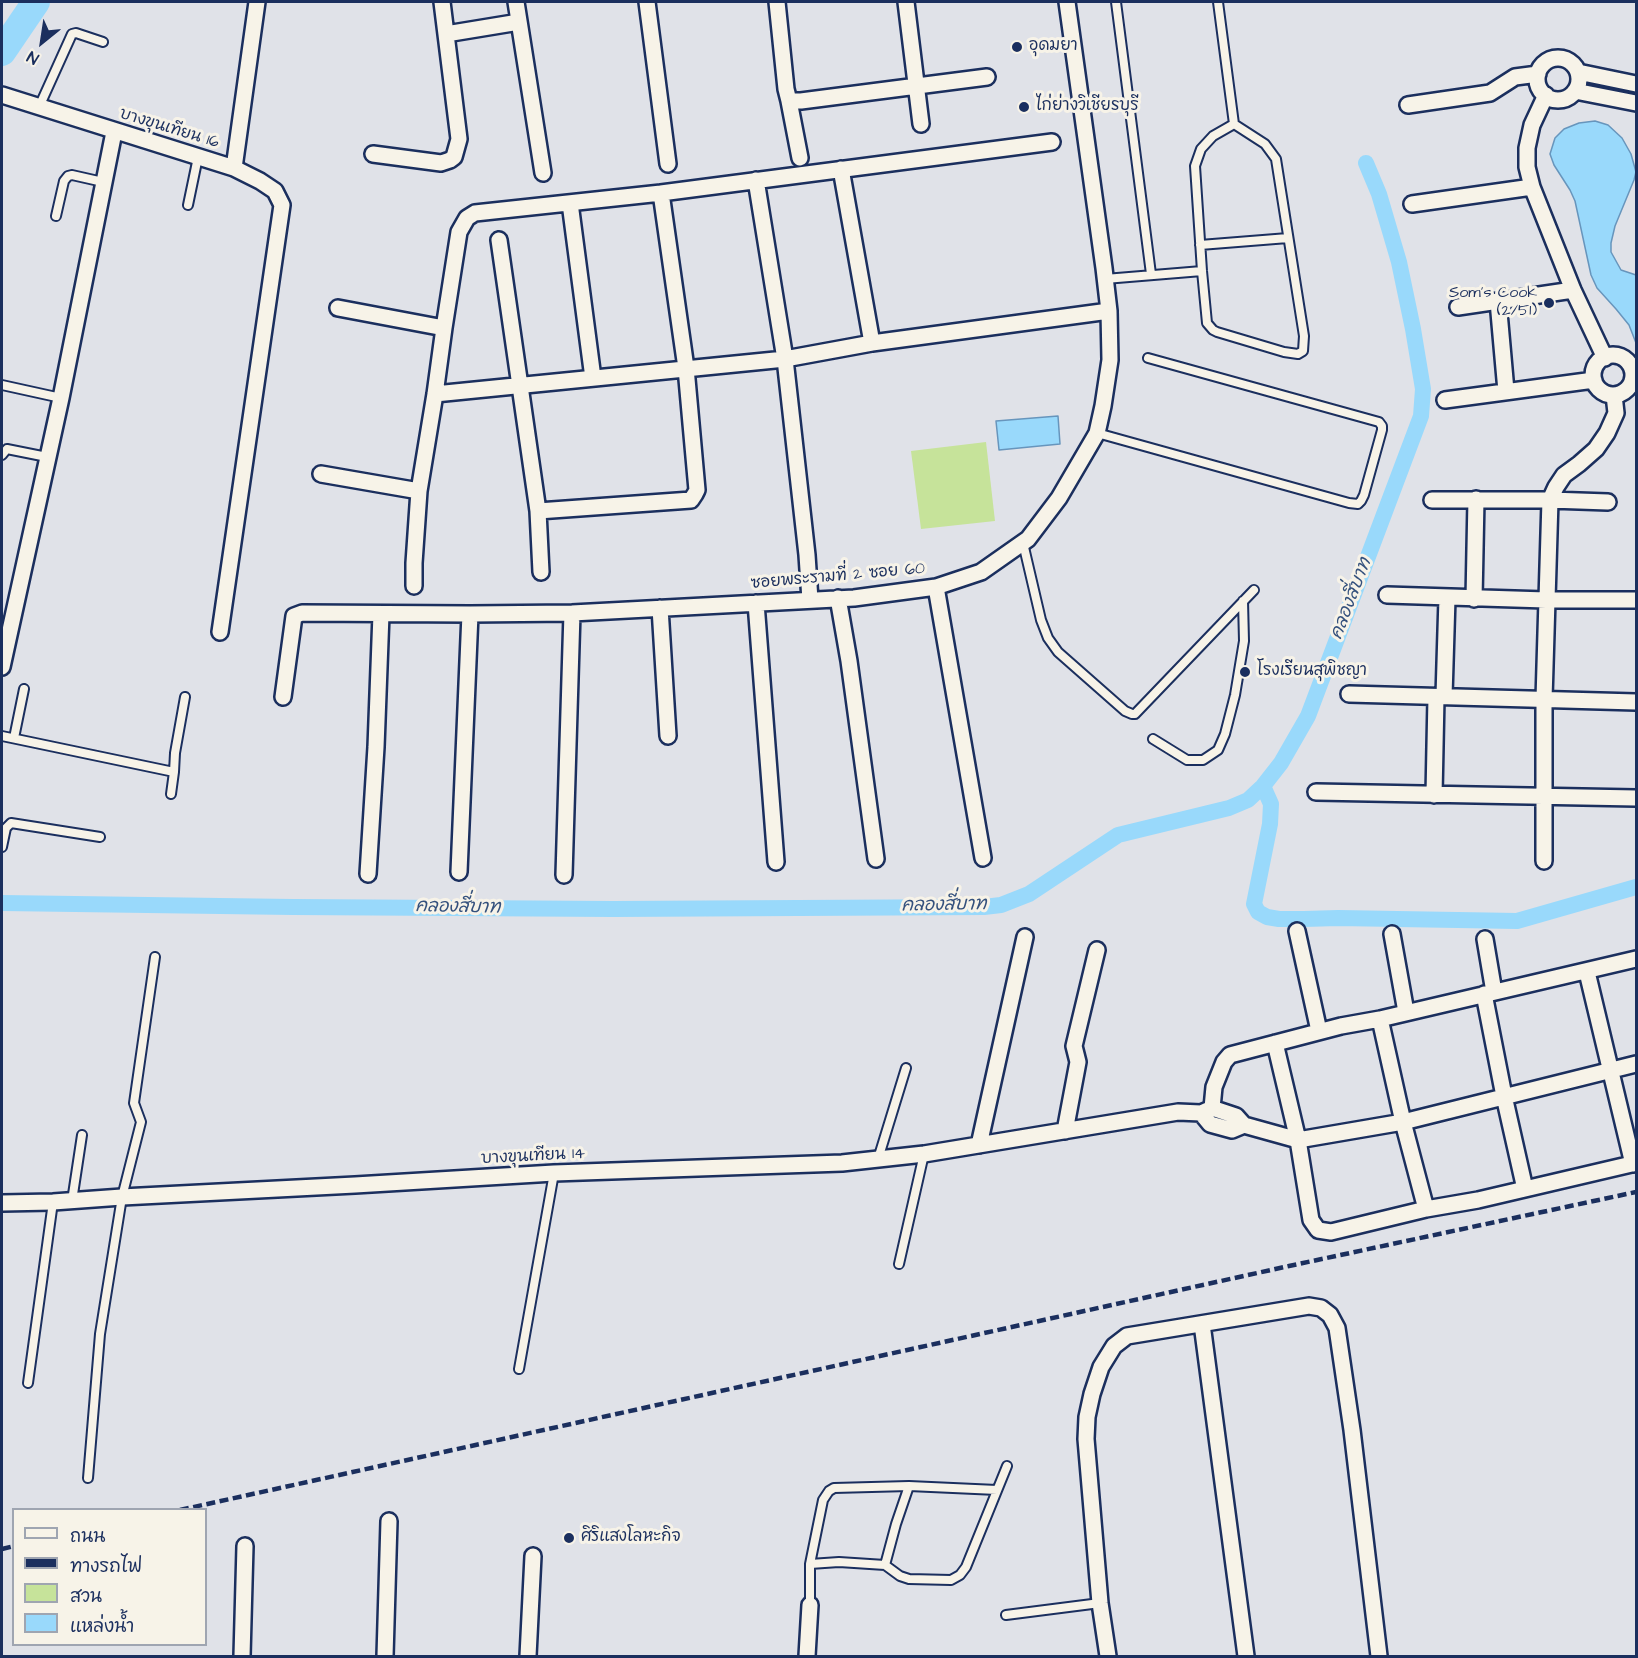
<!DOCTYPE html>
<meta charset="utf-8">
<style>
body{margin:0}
#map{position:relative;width:1638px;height:1658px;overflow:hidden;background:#e0e2e8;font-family:"Architects Daughter","Playpen Sans Thai",sans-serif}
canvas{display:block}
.frame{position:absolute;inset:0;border:3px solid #1b2f5e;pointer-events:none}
.legend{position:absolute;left:12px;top:1508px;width:195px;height:138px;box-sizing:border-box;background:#f7f3e8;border:2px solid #9fa5b1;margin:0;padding:8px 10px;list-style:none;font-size:18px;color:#1b2f5e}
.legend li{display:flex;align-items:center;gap:12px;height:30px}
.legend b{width:30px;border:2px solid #9fa5b1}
.north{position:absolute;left:12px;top:12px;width:60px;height:60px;-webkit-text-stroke:4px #f7f3e8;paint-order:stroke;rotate:210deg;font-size:16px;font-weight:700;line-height:24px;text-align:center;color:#1b2f5e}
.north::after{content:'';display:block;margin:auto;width:21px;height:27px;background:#1b2f5e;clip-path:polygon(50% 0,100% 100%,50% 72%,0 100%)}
</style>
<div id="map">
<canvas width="1638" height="1658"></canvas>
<div class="frame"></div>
<ul class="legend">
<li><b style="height:8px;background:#f7f3e8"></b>ถนน</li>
<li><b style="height:8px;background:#1b2f5e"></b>ทางรถไฟ</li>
<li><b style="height:16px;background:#c6e39a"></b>สวน</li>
<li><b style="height:16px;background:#99d9fb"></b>แหล่งน้ำ</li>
</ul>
<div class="north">N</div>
</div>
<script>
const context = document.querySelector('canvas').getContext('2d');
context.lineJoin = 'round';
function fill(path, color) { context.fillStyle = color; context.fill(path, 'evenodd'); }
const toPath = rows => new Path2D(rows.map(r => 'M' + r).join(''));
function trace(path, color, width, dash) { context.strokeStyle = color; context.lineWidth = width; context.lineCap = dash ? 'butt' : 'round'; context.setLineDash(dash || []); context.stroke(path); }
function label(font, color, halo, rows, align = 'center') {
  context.font = font + ' "Architects Daughter","Playpen Sans Thai",sans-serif'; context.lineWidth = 6; context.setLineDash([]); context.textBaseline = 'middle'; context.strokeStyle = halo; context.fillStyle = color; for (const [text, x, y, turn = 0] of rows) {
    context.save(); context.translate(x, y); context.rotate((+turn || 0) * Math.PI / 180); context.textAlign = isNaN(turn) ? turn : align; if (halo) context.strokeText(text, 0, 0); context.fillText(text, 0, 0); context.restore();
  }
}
fill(toPath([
 [986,442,995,521,921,529,911,451]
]), '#c6e39a');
const water = toPath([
 [1595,121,1608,125,1622,138,1631,154,1636,172,1634,180,1615,226,1611,243,1611,252,1621,270,1636,275,1636,343,1629,325,1616,309,1597,288,1591,275,1575,201,1570,190,1554,165,1550,154,1555,138,1564,129,1579,123,1595,121],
 [1058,416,1060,444,999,450,996,421,1058,416]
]);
fill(water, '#99d9fb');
trace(water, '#6795bc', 1.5);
trace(toPath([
 [1263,786,1271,804,1270,824,1254,904,1258,912,1267,917,1279,919,1304,919,1338,918,1517,921,1636,887],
 [2,903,293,907,613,909,984,907,1001,905,1029,894,1118,835,1229,808,1248,800,1263,786,1281,763,1308,716,1421,416,1423,389,1413,329,1399,262,1379,194,1366,163]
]), '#99d9fb', 16);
trace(toPath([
 [2,52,36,2]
]), '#99d9fb', 28);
const lane = toPath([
 [1116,2,1151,274],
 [1218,2,1234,124,1265,144,1276,159,1304,336,1303,351,1298,354,1284,352,1217,332,1213,330,1207,323,1202,271,1195,166,1201,149,1213,136,1234,124],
 [39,107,72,34,76,33,103,42],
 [188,205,198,157],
 [56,216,64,181,68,176,72,175,103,182],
 [1200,245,1288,238],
 [1105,279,1202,271],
 [2,385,61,398],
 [1097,433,1349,503,1358,504,1361,501,1364,495,1382,430,1382,426,1379,422,1148,358],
 [2,455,7,449,47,457],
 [1023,543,1041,620,1048,638,1058,652,1125,711,1132,714,1135,714,1254,590],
 [2,736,174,772,175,753,185,697],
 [14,738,24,689],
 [1153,739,1187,760,1203,760,1218,750,1225,734,1235,695,1244,641,1243,601],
 [171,794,174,772],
 [2,847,6,828,11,823,100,837],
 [878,1159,906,1068],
 [72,1201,82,1135],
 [899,1264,924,1154],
 [519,1369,554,1173],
 [28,1383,53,1202],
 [88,1478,100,1334,122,1197,141,1122,134,1103,155,957],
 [810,1564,823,1500,829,1491,834,1488,909,1486],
 [885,1565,896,1524,909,1486,997,1490],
 [810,1605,810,1564,839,1562,885,1565,900,1576,909,1579,951,1580,960,1575,966,1567,1007,1466],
 [1006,1615,1100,1603]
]);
const street = toPath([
 [516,2,543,173],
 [647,2,668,164],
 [777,2,786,89,789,101,801,101,987,77],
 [906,2,921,124],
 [446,34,519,22],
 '1537 79a21 21 0 1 1 42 0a21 21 0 1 1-42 0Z',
 [1578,72,1636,84],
 [1575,91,1636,103],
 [2,95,234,168,260,181,275,191,282,205,220,632],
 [1546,95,1532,125,1527,148,1527,167,1532,187,1573,290,1605,358],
 [789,101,800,158],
 [1408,105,1490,93,1515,77,1538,74],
 [373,154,441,163,450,160,454,157,459,139,442,2],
 [234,168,257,2],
 [841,169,872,343],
 [756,180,785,359,807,555,810,600],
 [570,203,593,378],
 [1412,204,1532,187],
 [499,240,538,511,541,572],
 [1498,301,1506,391],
 [1458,307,1573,290],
 [338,308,444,328],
 '1593 375a20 20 0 1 1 40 0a20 20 0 1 1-40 0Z',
 [435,394,785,359,872,343,1109,311],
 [1445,400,1594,380],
 [321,474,419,491],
 [1432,500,1550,500,1608,502],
 [538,511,691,500,695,494,697,490,686,368,661,193],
 [414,586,414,563,419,491,435,394,444,328,459,232,467,218,475,213,661,193,1052,142],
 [936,587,983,858],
 [1387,595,1546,600,1636,600],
 [838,598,849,661,876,859],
 [1474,599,1476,499],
 [756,603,776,862],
 [660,608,668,736],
 [2,667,61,398,114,132],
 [1349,694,1636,702],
 [1444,696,1447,598],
 [283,697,294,616,302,613,470,614,572,613,854,598,936,587,981,572,1028,539,1059,498,1097,433,1103,406,1110,360,1109,311,1104,268,1067,2],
 [1316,792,1636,798],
 [1434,795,1436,697],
 [1544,861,1544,699,1550,500,1556,487,1564,475,1579,464,1596,449,1607,433,1616,413,1614,395],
 [459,872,470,614],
 [368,874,376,747,381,614],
 [564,875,572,613],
 [1297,931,1319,1031],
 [1392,934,1406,1012],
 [1485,939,1494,992],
 [1587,972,1633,1164],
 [1484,994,1504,1096,1525,1189],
 [1380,1019,1403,1122,1426,1209],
 [1275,1043,1298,1140,1311,1220,1318,1230,1331,1232,1426,1209,1478,1200,1636,1163],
 [1212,1108,1214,1087,1224,1062,1230,1055,1341,1026,1380,1019,1636,959],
 [1201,1113,1210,1124,1232,1130,1244,1125],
 [1065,1131,1078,1062,1074,1046,1097,950],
 [979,1145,1025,937],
 [2,1203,53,1202,122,1197,355,1185,554,1173,842,1163,924,1154,1178,1112,1201,1113,1212,1108,1236,1116,1244,1125,1298,1140,1403,1122,1636,1064],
 [1202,1324,1246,1656],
 [242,1656,245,1546],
 [385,1656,389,1521],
 [528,1656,533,1556],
 [807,1656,810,1605],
 [1108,1656,1100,1603,1086,1439,1087,1417,1092,1394,1101,1367,1114,1346,1127,1336,1309,1306,1321,1308,1330,1315,1337,1328,1352,1430,1379,1656]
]);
trace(lane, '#1b2f5e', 12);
trace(street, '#1b2f5e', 20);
trace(lane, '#f7f3e8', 8);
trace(street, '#f7f3e8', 15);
trace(toPath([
 [180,1510,1289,1266,1636,1192],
 [2,1549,14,1546]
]), '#1b2f5e', 4.5, [9, 4.5]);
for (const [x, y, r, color] of [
 [1017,47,6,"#1b2f5e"],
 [1024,107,6,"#1b2f5e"],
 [1549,303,6,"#1b2f5e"],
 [1245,672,6,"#1b2f5e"],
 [569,1538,6,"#1b2f5e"]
]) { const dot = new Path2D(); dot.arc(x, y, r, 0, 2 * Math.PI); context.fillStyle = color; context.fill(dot); trace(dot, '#f7f3e8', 2); }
label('16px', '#1b2f5e', '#f7f3e8', [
 ["อุดมยา",1029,47],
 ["ไก่ย่างวิเชียรบุรี",1036,107],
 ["Som's Cook",1537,294,"right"],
 ["(2/51)",1537,312,"right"],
 ["โรงเรียนสุพิชญา",1257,672],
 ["ศิริแสงโลหะกิจ",581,1538]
], 'left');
label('16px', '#1b2f5e', '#f7f3e8', [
 ["บางขุนเทียน 16",169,129,17],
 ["ซอยพระรามที่ 2 ซอย 60",838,577,-5],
 ["บางขุนเทียน 14",533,1157,-3]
]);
label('italic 18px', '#34517d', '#f7f3e8', [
 ["คลองสี่บาท",1352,599,-69],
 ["คลองสี่บาท",944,906,-1],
 ["คลองสี่บาท",458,908,1]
]);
</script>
